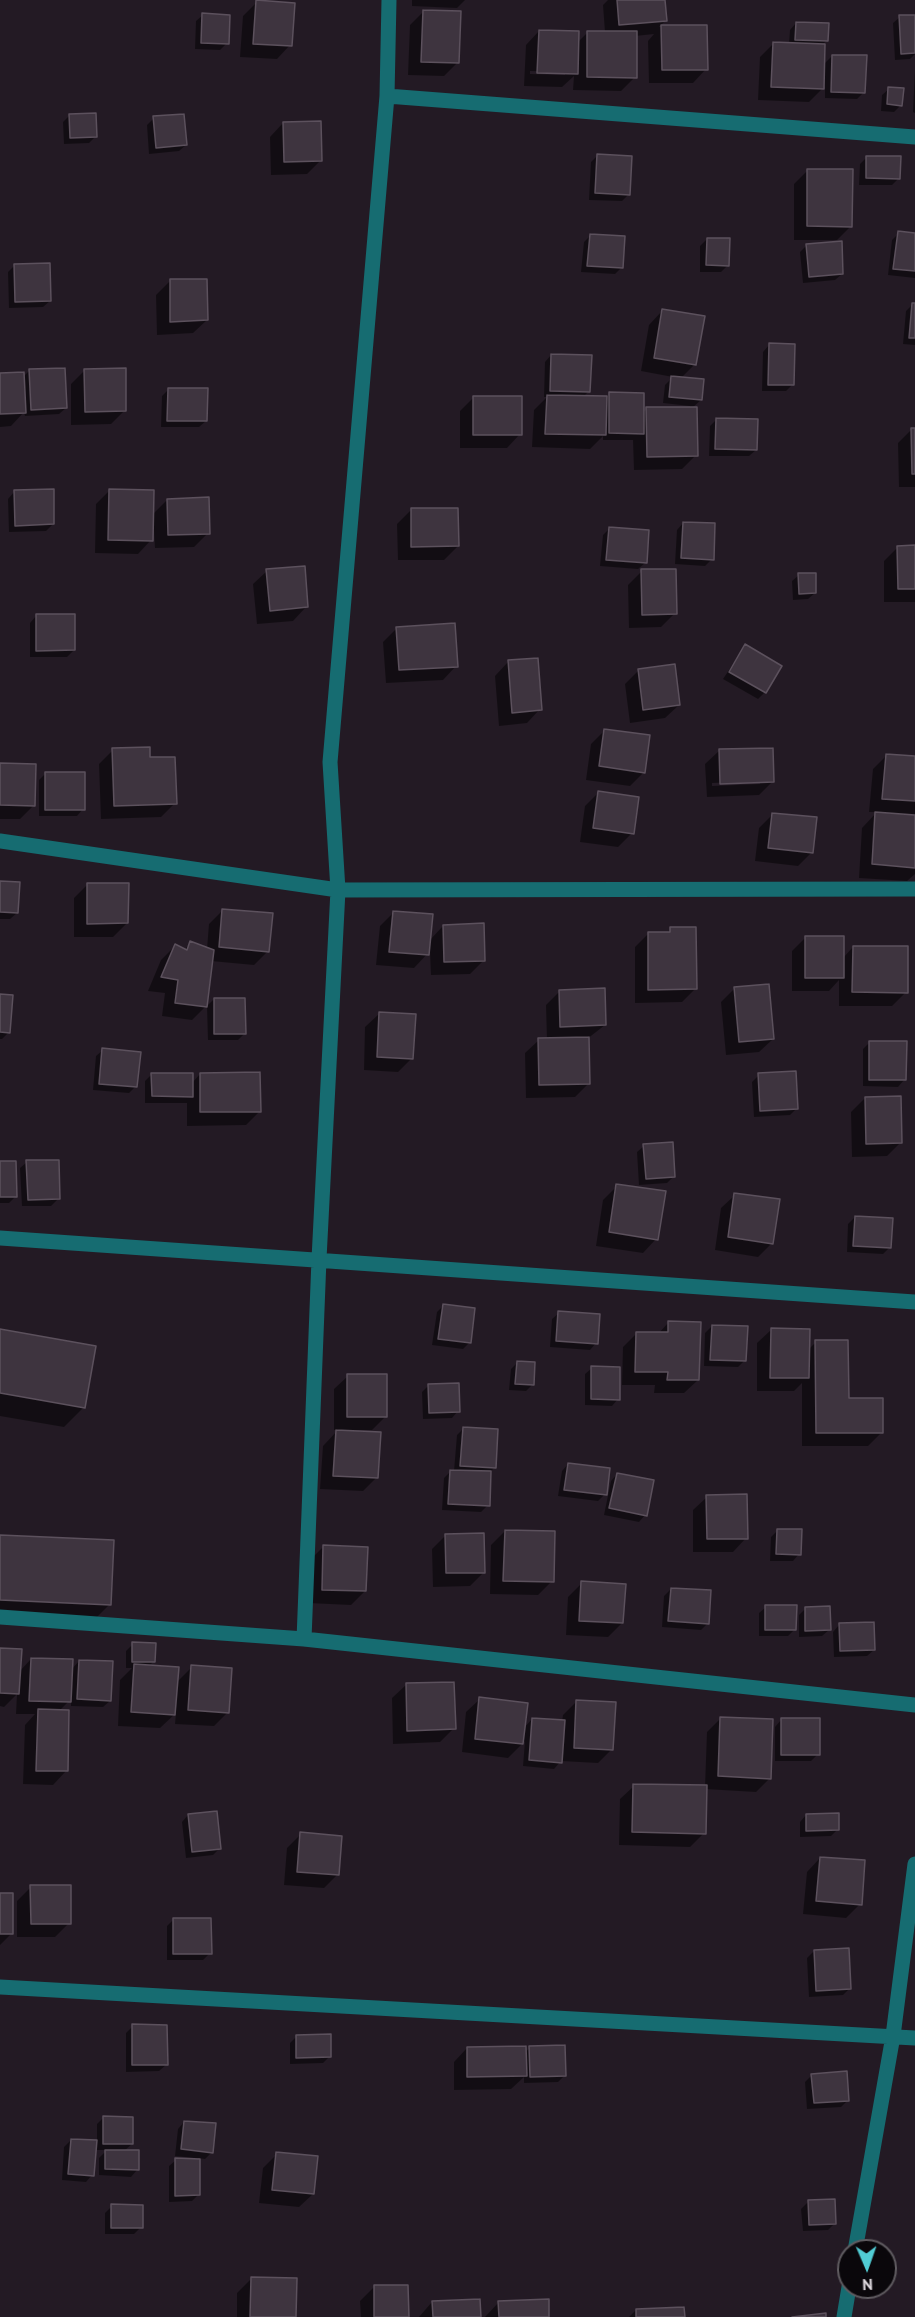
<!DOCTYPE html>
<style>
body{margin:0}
#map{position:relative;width:915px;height:2317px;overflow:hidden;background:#231a24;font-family:"PT Sans",sans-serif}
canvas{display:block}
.north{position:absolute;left:837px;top:2239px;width:60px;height:60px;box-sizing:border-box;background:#0a070b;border:2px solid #5f5b60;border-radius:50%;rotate:178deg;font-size:16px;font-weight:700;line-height:24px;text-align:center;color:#dfd9df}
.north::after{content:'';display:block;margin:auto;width:21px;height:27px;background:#51ccd4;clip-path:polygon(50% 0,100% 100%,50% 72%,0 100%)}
</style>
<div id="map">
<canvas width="915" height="2317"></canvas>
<div class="north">N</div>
</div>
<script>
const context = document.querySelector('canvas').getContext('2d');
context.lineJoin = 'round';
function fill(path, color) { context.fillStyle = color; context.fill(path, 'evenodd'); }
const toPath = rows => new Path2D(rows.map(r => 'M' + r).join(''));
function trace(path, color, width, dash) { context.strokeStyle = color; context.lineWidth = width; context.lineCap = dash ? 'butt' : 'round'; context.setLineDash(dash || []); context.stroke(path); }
fill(toPath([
 [412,0,465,0,457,8,412,6],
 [608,0,664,0,665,21,659,27,706,26,706,69,693,83,649,83,648,41,654,34,635,36,635,77,621,91,573,90,574,76,562,87,524,86,526,45,539,31,577,43,588,32,605,32,603,5],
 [530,71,565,72,565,75,530,74],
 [257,2,290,45,277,59,240,57,243,16],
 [424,11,458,62,444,76,408,75,410,25],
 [203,15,227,43,220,50,195,49,196,21],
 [900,17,915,17,915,54,910,59,895,60,893,23],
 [796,23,827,40,822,45,823,65,832,56,864,92,857,99,825,98,825,86,809,102,758,100,760,57,773,44,789,44,790,30],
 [915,70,915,113,913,112],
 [889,89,901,105,894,112,881,111,882,95],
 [70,115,95,137,89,143,64,144,63,122],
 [154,118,186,145,179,151,149,154,147,125],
 [283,123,321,160,307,174,271,175,270,137],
 [597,156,629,194,622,201,589,200,591,162],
 [867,157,899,178,892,185,859,185,860,164],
 [808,170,851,226,837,240,794,240,794,184],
 [899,233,915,235,915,278,888,275,892,240],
 [590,236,622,267,615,274,581,272,584,242],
 [707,239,728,265,721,272,700,272,700,246],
 [807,245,842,274,835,280,803,283,800,252],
 [15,265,50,301,43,307,9,308,8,272],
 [170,281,207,320,193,333,157,335,156,295],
 [912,305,915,305,915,345,903,344,906,311],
 [662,311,695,364,680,379,701,400,692,408,696,455,682,469,634,470,633,440,603,440,603,436,590,449,532,447,534,410,547,397,544,397,545,362,551,355,589,391,583,397,606,398,610,394,642,413,647,409,690,408,690,406,663,403,665,385,673,377,641,371,649,325],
 [769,345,793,384,786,391,762,391,763,352],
 [85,370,124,411,111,424,71,425,71,384],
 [29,371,66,408,59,414,25,416,24,412,11,426,0,427,0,375,22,378],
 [169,389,206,421,199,427,161,427,162,396],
 [473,398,520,434,507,448,460,448,460,411],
 [716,420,756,450,749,456,709,456,710,426],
 [912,429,915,429,915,487,899,487,898,443],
 [110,490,152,515,167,500,208,533,194,547,155,548,154,530,152,530,151,540,138,554,95,553,96,504],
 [14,492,53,524,46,531,9,532,8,499],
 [411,510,458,546,444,560,398,560,397,524],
 [683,523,712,559,705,566,675,564,677,530],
 [609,529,645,563,638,569,600,566,603,535],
 [898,547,915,547,915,602,884,602,884,561],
 [267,571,306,607,293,621,257,624,253,584],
 [642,571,675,613,661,627,629,628,628,585],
 [799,575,815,593,808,599,793,600,792,581],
 [36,616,74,650,67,657,30,657,30,623],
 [397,628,456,666,443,680,386,683,383,642],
 [745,646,765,692,758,699,723,679],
 [508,662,540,709,527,723,499,726,495,676],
 [639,670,679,705,665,718,630,723,625,684],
 [605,730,644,772,630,786,586,780,591,744],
 [113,750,149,759,175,803,161,817,101,819,99,764],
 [719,751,772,782,759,795,707,797,705,764],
 [760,781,760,784,712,786,712,783],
 [887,755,915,757,915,874,907,881,859,878,862,828,877,812,869,812,873,769],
 [0,764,34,805,20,819,0,819],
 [45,774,83,809,77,816,39,816,39,780],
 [599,792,632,833,618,847,580,842,585,806],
 [773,814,812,852,798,866,755,861,759,828],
 [0,883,17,913,10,919,0,919],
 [88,884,127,923,113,937,74,937,74,898],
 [223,910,268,951,254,965,211,961,206,1006,192,1020,162,1016,165,993,148,991,161,960,175,946,184,950,191,943,207,949,209,924],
 [393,913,429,941,443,926,484,960,470,974,431,975,430,951,414,968,376,965,380,926],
 [671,929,696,988,682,1002,635,1003,635,947,648,934,666,934],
 [806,937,843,958,853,947,906,992,892,1006,839,1006,839,980,829,991,792,991,792,951],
 [735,988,773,1039,759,1052,726,1055,721,1002],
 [560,991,605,1025,587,1039,588,1084,575,1097,526,1098,525,1053,539,1040,547,1040,546,1005],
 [0,996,9,1032,2,1039,0,1039],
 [214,999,245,1033,238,1040,208,1040,207,1006],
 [379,1014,412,1058,398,1072,364,1070,365,1027],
 [870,1042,904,1080,898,1087,863,1086,863,1049],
 [103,1050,136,1086,129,1093,93,1090,96,1056],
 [152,1074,192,1083,200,1074,260,1111,246,1125,187,1126,187,1103,145,1103,145,1081],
 [759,1075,796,1109,790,1115,754,1117,752,1082],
 [865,1098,901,1142,887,1156,852,1157,851,1112],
 [644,1146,674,1176,667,1183,639,1185,637,1152],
 [0,1162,16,1196,9,1203,0,1203],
 [27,1162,58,1199,51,1206,22,1206,20,1168],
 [617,1186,656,1239,643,1253,596,1246,603,1200],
 [735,1195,772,1243,758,1257,715,1250,721,1208],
 [855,1217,890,1247,883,1254,847,1252,848,1224],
 [444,1305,470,1342,463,1349,432,1345,437,1312],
 [559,1313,596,1343,590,1350,550,1347,552,1319],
 [668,1323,698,1380,684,1393,654,1393,655,1385,622,1385,623,1347,637,1333,658,1334],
 [712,1326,745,1360,738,1367,704,1366,705,1333],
 [771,1330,808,1350,816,1342,847,1400,882,1432,868,1446,802,1446,802,1383,794,1391,757,1391,757,1343],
 [0,1331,84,1407,64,1427,0,1416],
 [518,1362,532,1385,526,1391,509,1390,511,1369],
 [592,1368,618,1399,612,1406,585,1405,585,1374],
 [348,1376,386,1416,372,1430,355,1430,377,1477,363,1491,320,1489,323,1446,338,1430,334,1430,334,1389],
 [429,1385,458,1411,452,1418,423,1419,422,1392],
 [463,1429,494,1468,490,1472,488,1505,481,1512,442,1510,444,1478,451,1471,454,1471,457,1435],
 [568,1464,605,1494,598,1501,558,1496,562,1471],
 [617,1474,645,1515,639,1522,604,1515,611,1481],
 [707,1497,746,1538,733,1552,693,1552,693,1510],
 [778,1530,799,1554,793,1561,770,1561,771,1537],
 [505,1531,552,1581,538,1595,490,1594,491,1545],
 [446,1535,483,1573,470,1586,433,1587,432,1549],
 [0,1537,110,1604,90,1624,0,1620],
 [324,1546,365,1591,351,1605,308,1603,310,1560],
 [582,1583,622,1623,608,1637,566,1635,568,1597],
 [671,1589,708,1623,701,1630,662,1627,664,1596],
 [766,1607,795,1629,788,1636,759,1636,759,1613],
 [806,1608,829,1630,822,1636,799,1637,799,1615],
 [839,1625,874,1650,867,1656,834,1657,833,1632],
 [133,1644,153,1662,148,1667,176,1683,192,1667,228,1712,214,1726,175,1724,176,1713,160,1728,118,1726,120,1680,132,1668,126,1668,126,1651],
 [0,1649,19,1672,31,1659,71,1670,79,1661,110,1701,103,1707,71,1706,71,1699,59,1711,66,1771,53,1785,23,1784,25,1725,35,1714,16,1714,17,1694,4,1707,0,1706],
 [406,1685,454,1728,440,1742,393,1744,392,1698],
 [480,1699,524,1728,532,1719,562,1722,563,1715,577,1701,612,1749,598,1763,561,1761,554,1769,523,1766,525,1741,508,1758,462,1752,466,1712],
 [721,1718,770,1778,756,1792,705,1789,704,1833,690,1847,619,1845,620,1799,634,1786,705,1787,707,1732],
 [781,1720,818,1754,811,1761,775,1761,775,1727],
 [188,1815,220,1848,213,1855,186,1858,182,1822],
 [806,1815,837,1830,831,1836,800,1837,800,1822],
 [301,1834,338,1874,324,1888,284,1885,287,1848],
 [820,1858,860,1904,846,1918,803,1914,807,1872],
 [31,1887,69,1923,55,1937,17,1937,17,1901],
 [0,1894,11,1934,0,1945],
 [174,1919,210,1953,203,1960,167,1960,167,1926],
 [814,1951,850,1988,843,1995,809,1997,807,1958],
 [133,2026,166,2065,159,2071,126,2072,126,2033],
 [296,2037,329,2057,323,2063,290,2064,290,2043],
 [467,2048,524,2053,530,2048,565,2075,558,2082,524,2083,524,2077,511,2089,454,2090,454,2062],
 [812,2075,848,2100,841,2107,807,2109,805,2082],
 [103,2118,132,2144,124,2151,137,2170,131,2177,99,2175,99,2158,107,2150,94,2150,92,2175,86,2182,62,2180,64,2147,71,2140,97,2142,97,2124],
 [184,2122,212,2152,205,2159,198,2158,198,2195,192,2201,169,2202,169,2166,176,2160,195,2160,195,2158,175,2156,178,2129],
 [277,2154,313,2194,299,2207,259,2203,263,2168],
 [808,2202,835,2223,828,2230,803,2231,801,2209],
 [112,2206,141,2227,134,2234,105,2234,105,2213],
 [251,2279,294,2317,237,2317,237,2293],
 [374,2287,407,2317,361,2317,360,2301],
 [432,2302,480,2317,419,2317],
 [499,2302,548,2317,485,2317],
 [636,2310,683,2317,629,2317]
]), '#0007');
const building = toPath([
 [256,0,295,3,292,46,253,44,256,0],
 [617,0,665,0,667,21,619,25,617,0],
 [423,10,461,11,459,63,421,62,423,10],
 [202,13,230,15,229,44,201,43,202,13],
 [899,15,915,15,915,53,901,54,899,15],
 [796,22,829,23,828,41,795,40,796,22],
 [661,25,707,25,708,70,662,70,661,25],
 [539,30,579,31,578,74,537,73,539,30],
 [587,31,637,31,637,78,587,77,587,31],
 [773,42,825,44,824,89,771,87,773,42],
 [832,55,867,55,865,93,831,92,832,55],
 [888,87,904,88,902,106,887,104,888,87],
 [96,113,97,137,70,138,69,114,96,113],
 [184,114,187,145,156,148,153,116,184,114],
 [321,121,322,161,284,162,283,122,321,121],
 [597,154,632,156,630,195,595,193,597,154],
 [866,156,901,156,900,179,866,178,866,156],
 [807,169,853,169,852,227,807,226,807,169],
 [898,231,915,233,915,271,893,269,898,231],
 [590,234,625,236,623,268,587,266,590,234],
 [707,238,730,238,729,266,706,265,707,238],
 [842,241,843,274,809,277,806,244,842,241],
 [50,263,51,301,15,302,14,264,50,263],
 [170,279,207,279,208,320,170,322,170,279],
 [912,303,915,303,915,338,909,338,912,303],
 [662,309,705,316,696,365,654,358,662,309],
 [769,343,795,344,794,385,768,385,769,343],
 [551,354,592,355,590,392,550,391,551,354],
 [65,368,67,408,31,410,29,369,65,368],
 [126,368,126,411,85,412,84,369,126,368],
 [24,372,26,413,0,414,0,373,24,372],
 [671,376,704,379,702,400,669,397,671,376],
 [168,388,208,388,207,421,167,421,168,388],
 [609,392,644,393,644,434,609,433,609,392],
 [547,395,607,396,606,435,545,434,547,395],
 [473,396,522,396,522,435,473,435,473,396],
 [646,407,697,407,698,456,647,457,646,407],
 [716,418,758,419,757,450,715,449,716,418],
 [911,428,915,428,915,474,912,474,911,428],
 [54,489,54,524,15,526,14,490,54,489],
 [109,489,154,490,153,541,108,540,109,489],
 [209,497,210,534,168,535,167,499,209,497],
 [411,508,458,508,459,546,411,547,411,508],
 [683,522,715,523,714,560,681,558,683,522],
 [609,527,649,530,647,563,606,560,609,527],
 [915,545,915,589,898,589,897,546,915,545],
 [305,566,308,607,270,611,266,569,305,566],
 [641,569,676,569,677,614,642,615,641,569],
 [798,573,816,573,816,593,799,594,798,573],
 [36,614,75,614,75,650,36,651,36,614],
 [455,623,458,667,399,670,396,627,455,623],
 [745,644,782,666,766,693,729,672,745,644],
 [538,658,542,710,512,713,508,660,538,658],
 [675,664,680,705,643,710,638,669,675,664],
 [604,729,650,735,645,773,599,766,604,729],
 [150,747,150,757,175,757,177,804,114,806,112,748,150,747],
 [773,748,774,782,720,784,719,749,773,748],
 [886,754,915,756,915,801,882,799,886,754],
 [0,763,36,764,35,806,0,805,0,763],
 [45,772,85,772,85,810,45,810,45,772],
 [598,791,639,797,634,834,593,828,598,791],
 [875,812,915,815,915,868,872,864,875,812],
 [772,813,817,817,813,853,768,848,772,813],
 [0,881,20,882,18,913,0,912,0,881],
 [87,883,129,883,128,923,87,924,87,883],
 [222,909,273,913,269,952,219,947,222,909],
 [393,911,433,914,429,955,389,952,393,911],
 [484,923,485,961,444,962,443,925,484,923],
 [670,927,696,927,697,989,648,990,648,932,670,932,670,927],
 [805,936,844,936,844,978,805,978,805,936],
 [190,941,214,950,207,1007,175,1003,178,980,161,977,175,944,187,950,190,941],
 [853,946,908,946,908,993,852,992,853,946],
 [769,984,774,1039,739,1042,734,987,769,984],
 [605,988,606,1025,560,1027,559,990,605,988],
 [0,994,13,995,10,1033,0,1032,0,994],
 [214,998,245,998,246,1034,214,1034,214,998],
 [379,1012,416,1014,413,1059,377,1057,379,1012],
 [589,1037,590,1084,539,1085,538,1038,589,1037],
 [869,1041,907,1041,906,1080,869,1080,869,1041],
 [102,1048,141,1052,137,1087,99,1084,102,1048],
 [796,1071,798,1109,760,1111,758,1073,796,1071],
 [260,1072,261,1112,200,1112,200,1073,260,1072],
 [151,1073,193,1073,193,1097,152,1096,151,1073],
 [901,1096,902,1143,866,1144,865,1097,901,1096],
 [673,1142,675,1177,646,1179,643,1144,673,1142],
 [26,1160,59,1160,60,1199,28,1200,26,1160],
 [0,1161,16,1161,17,1197,0,1197,0,1161],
 [616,1184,666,1191,658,1240,609,1232,616,1184],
 [734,1193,780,1199,773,1244,728,1237,734,1193],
 [855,1216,893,1218,891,1248,853,1246,855,1216],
 [443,1304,475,1308,471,1343,438,1339,443,1304],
 [558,1311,600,1314,598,1344,556,1341,558,1311],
 [668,1321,701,1322,699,1380,667,1380,668,1372,635,1372,636,1332,668,1332,668,1321],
 [712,1325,748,1326,746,1361,710,1360,712,1325],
 [771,1328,810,1329,809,1378,770,1378,771,1328],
 [0,1329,96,1346,85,1408,0,1393,0,1329],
 [815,1340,848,1340,849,1398,883,1398,883,1433,816,1433,815,1340],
 [517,1361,535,1362,534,1385,515,1384,517,1361],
 [591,1366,620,1367,620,1400,591,1399,591,1366],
 [347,1374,387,1374,387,1417,347,1417,347,1374],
 [459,1383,460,1412,429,1413,428,1384,459,1383],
 [463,1427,498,1429,496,1468,460,1466,463,1427],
 [336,1430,381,1432,378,1478,333,1476,336,1430],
 [568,1463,610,1468,607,1495,564,1490,568,1463],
 [450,1470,491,1471,490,1506,448,1504,450,1470],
 [617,1473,654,1480,647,1516,609,1508,617,1473],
 [747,1494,748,1539,707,1539,706,1495,747,1494],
 [777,1529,802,1529,801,1555,776,1554,777,1529],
 [505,1530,555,1531,554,1582,503,1581,505,1530],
 [484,1533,485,1573,446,1573,445,1534,484,1533],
 [0,1535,114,1540,111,1605,0,1600,0,1535],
 [323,1545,368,1547,366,1591,322,1590,323,1545],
 [581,1581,626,1584,623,1623,579,1621,581,1581],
 [671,1588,711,1590,709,1624,668,1621,671,1588],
 [765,1605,797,1605,796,1630,765,1630,765,1605],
 [830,1606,831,1630,805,1631,805,1607,830,1606],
 [874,1622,875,1650,840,1651,839,1623,874,1622],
 [132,1642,156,1643,155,1662,132,1662,132,1642],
 [0,1648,22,1649,19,1694,0,1693,0,1648],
 [31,1658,73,1659,71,1702,29,1701,31,1658],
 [79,1660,113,1661,111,1701,77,1699,79,1660],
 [134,1664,179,1667,175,1715,131,1712,134,1664],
 [191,1665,232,1668,229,1713,188,1710,191,1665],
 [454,1682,456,1729,407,1731,406,1683,454,1682],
 [479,1697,528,1703,523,1744,475,1739,479,1697],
 [576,1700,616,1702,613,1750,574,1748,576,1700],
 [38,1709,69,1710,68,1771,36,1771,38,1709],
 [720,1717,773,1719,771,1779,718,1776,720,1717],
 [532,1718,565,1720,562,1763,529,1760,532,1718],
 [781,1718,820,1718,820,1755,781,1755,781,1718],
 [633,1784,707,1785,706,1834,632,1832,633,1784],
 [217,1811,221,1849,192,1852,188,1814,217,1811],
 [839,1813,839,1830,806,1831,806,1814,839,1813],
 [300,1832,342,1836,339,1875,297,1872,300,1832],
 [820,1857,865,1860,862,1905,816,1901,820,1857],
 [30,1885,71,1885,71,1924,31,1924,30,1885],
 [0,1893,13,1893,13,1934,0,1934,0,1893],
 [173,1918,211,1918,212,1954,173,1954,173,1918],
 [849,1948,851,1989,816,1991,814,1950,849,1948],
 [132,2024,167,2025,168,2065,132,2065,132,2024],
 [331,2034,331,2057,296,2058,296,2035,331,2034],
 [565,2045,566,2076,530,2077,529,2046,565,2045],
 [526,2046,527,2076,467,2077,467,2047,526,2046],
 [847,2071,849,2101,814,2103,811,2074,847,2071],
 [103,2116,133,2117,133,2144,103,2144,103,2116],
 [184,2121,216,2123,213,2153,181,2149,184,2121],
 [71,2139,97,2140,94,2176,68,2174,71,2139],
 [105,2150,139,2150,139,2170,105,2169,105,2150],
 [276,2152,318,2156,314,2194,272,2190,276,2152],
 [175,2158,200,2159,200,2195,175,2196,175,2158],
 [835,2199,836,2224,809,2225,808,2200,835,2199],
 [111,2204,143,2205,143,2228,111,2228,111,2204],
 [251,2277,297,2278,296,2317,250,2317,251,2277],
 [374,2285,408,2285,409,2317,374,2317,374,2285],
 [480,2299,481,2317,433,2317,432,2301,480,2299],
 [549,2299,549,2317,499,2317,498,2301,549,2299],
 [684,2307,685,2317,636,2317,636,2309,684,2307],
 [826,2313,826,2317,792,2317,826,2313]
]);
fill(building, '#3e343f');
trace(building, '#5c515d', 1.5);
trace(toPath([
 [387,96,915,137],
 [0,841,338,890,915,889],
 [0,1238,915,1302],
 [0,1617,304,1639,915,1705],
 [304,1639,319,1259,338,890,330,762,387,96,389,0],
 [0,1987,915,2038],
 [855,2251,893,2036,915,1864],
 [844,2317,849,2287]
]), '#166c71', 15);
</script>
